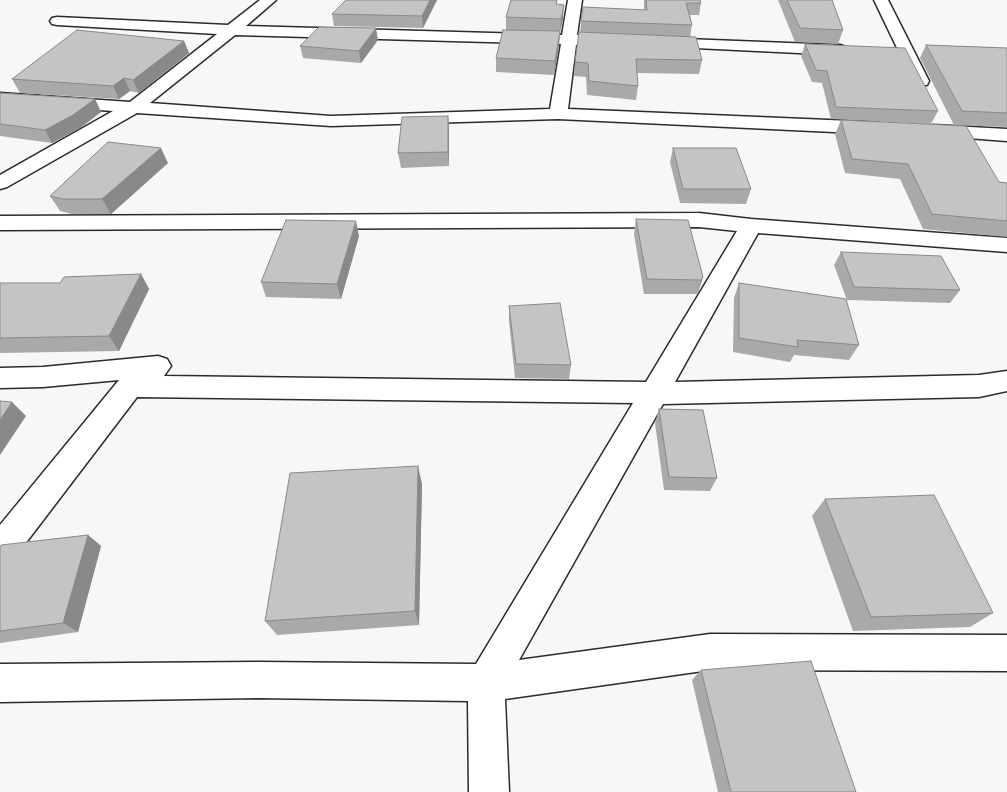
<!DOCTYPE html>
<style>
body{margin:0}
canvas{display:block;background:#f7f7f7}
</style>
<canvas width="1007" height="792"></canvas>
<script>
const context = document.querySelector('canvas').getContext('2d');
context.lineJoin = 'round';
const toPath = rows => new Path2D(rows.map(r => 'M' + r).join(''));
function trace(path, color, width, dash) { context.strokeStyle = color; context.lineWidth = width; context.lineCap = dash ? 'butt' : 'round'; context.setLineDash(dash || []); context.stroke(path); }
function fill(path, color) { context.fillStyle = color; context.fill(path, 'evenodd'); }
const minor = toPath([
 [260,0,276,0,246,26,562,35,568,0,582,0,577,35,615,36,621,38,623,41,621,44,615,46,576,45,568,109,876,122,883,124,885,128,883,132,876,134,558,119,331,126,137,113,7,187,0,189,0,175,113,111,0,103,0,93,130,102,217,34,57,25,52,24,50,21,52,18,57,17,228,25,260,0],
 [235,35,561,44,550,109,331,116,150,103,235,35],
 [874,0,888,0,929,81,927,85,915,85,913,81,874,0],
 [660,38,840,45,846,47,848,50,846,53,840,55,654,46,652,43,654,40,660,38],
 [934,125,1007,129,1007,141,927,135,925,131,927,127,934,125],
 [699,213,751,219,1007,238,1007,252,758,233,675,382,979,375,1007,371,1007,391,979,397,663,404,519,660,710,634,1007,635,1007,671,710,670,505,699,509,792,469,792,468,701,258,698,0,702,0,664,258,662,476,664,633,403,137,397,12,561,0,565,0,525,119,380,43,387,0,388,0,368,43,367,158,356,167,359,171,366,164,376,646,382,737,231,699,227,0,230,0,216,699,213]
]);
trace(minor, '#2b2b2b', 3);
fill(minor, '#fff');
fill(toPath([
 [437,0,423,28,334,26,332,14],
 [557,0,556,5,563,18,560,32,559,45,554,75,496,72,496,58,506,30,506,17],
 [644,0,700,0,701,3,699,15,690,15,692,25,690,37,702,60,699,74,637,73,638,86,636,100,587,95,586,77,574,76,575,62,580,32,583,7,644,10],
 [778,0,832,0,843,30,838,44,795,42],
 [378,40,361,63,303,58,300,46],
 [184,41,189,53,139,93,130,91,119,99,20,93,12,79],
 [805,44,938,111,931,124,831,119,822,83,812,82,801,56],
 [926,45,1007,48,1007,127,954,125,920,58],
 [0,93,95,99,101,112,80,128,52,143,0,136],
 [448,116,449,130,449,166,401,168,398,153],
 [841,120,999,182,1007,183,1007,237,923,229,900,179,845,173,835,134],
 [673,148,751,189,746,204,680,203,670,162],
 [168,163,111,214,72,214,60,211,50,196],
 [636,219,703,277,697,294,644,294,634,234],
 [359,236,341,299,266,297,261,282],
 [841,252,960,290,950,303,847,300,834,265],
 [141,274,149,289,119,351,0,353,0,283,60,283],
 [739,283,859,345,849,360,794,355,790,362,733,352,734,298],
 [509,306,571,365,569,379,515,378,509,321],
 [659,409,717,478,710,491,664,490,655,423],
 [422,484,419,625,277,635,265,621],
 [825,499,993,613,970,627,853,631,812,516],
 [88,535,101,546,78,632,0,643,0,547],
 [701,670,856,792,718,792,692,680]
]), '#a9a9a9');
fill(toPath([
 [430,0,437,0,423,28,422,16],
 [564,5,563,18,560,32,561,19],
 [376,28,378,40,361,63,359,51],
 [560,31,559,45,554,75,555,61],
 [184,41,189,53,139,93,133,80],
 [124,78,130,91,119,99,113,86],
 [95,99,101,112,80,128,52,143,45,130],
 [448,116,449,130,449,166,448,152],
 [161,148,168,163,111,214,102,199],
 [356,221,359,236,341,299,337,284],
 [141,274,149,289,119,351,109,336],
 [703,277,698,292,697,294,701,280],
 [12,402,26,416,0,455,0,420],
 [418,466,422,484,419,625,415,611],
 [88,535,101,546,78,632,63,623]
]), '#898989');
const building = toPath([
 [346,0,430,0,422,16,332,14,346,0],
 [511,0,557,0,556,4,564,5,561,19,506,17,511,0],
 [646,0,700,0,701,3,686,3,692,25,581,21,583,7,647,10,646,0],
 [787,0,832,0,843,30,800,28,787,0],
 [319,27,376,28,359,51,300,46,319,27],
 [77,30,184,41,133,80,124,78,113,86,12,79,77,30],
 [503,30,560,31,555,61,496,58,503,30],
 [579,32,696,37,702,60,636,59,638,86,589,81,588,63,575,62,579,32],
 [805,44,905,48,938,111,836,107,827,71,816,70,805,44],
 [926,45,1007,48,1007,113,962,111,926,45],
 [0,93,95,99,73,115,45,130,0,124,0,93],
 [448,116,448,152,398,153,402,117,448,116],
 [841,120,966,126,999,182,1007,183,1007,221,932,214,908,164,852,159,841,120],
 [108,142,161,148,102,199,63,199,50,196,108,142],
 [673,148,736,148,751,189,683,189,673,148],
 [636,219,688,220,703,277,701,280,647,279,636,219],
 [286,220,356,221,337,284,261,282,286,220],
 [841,252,941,256,960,290,854,287,841,252],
 [141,274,109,336,0,338,0,283,60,283,64,277,141,274],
 [739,283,846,299,859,345,797,340,798,347,739,338,739,283],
 [560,303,571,365,516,364,509,306,560,303],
 [0,401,12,402,0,420,0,401],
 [659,409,703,410,717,478,669,477,659,409],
 [418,466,415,611,265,621,290,473,418,466],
 [934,495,993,613,871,617,825,499,934,495],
 [88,535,63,623,0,631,0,547,1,545,88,535],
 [811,661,856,792,731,792,701,670,811,661]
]);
fill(building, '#c4c4c4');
trace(building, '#898989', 1);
</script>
